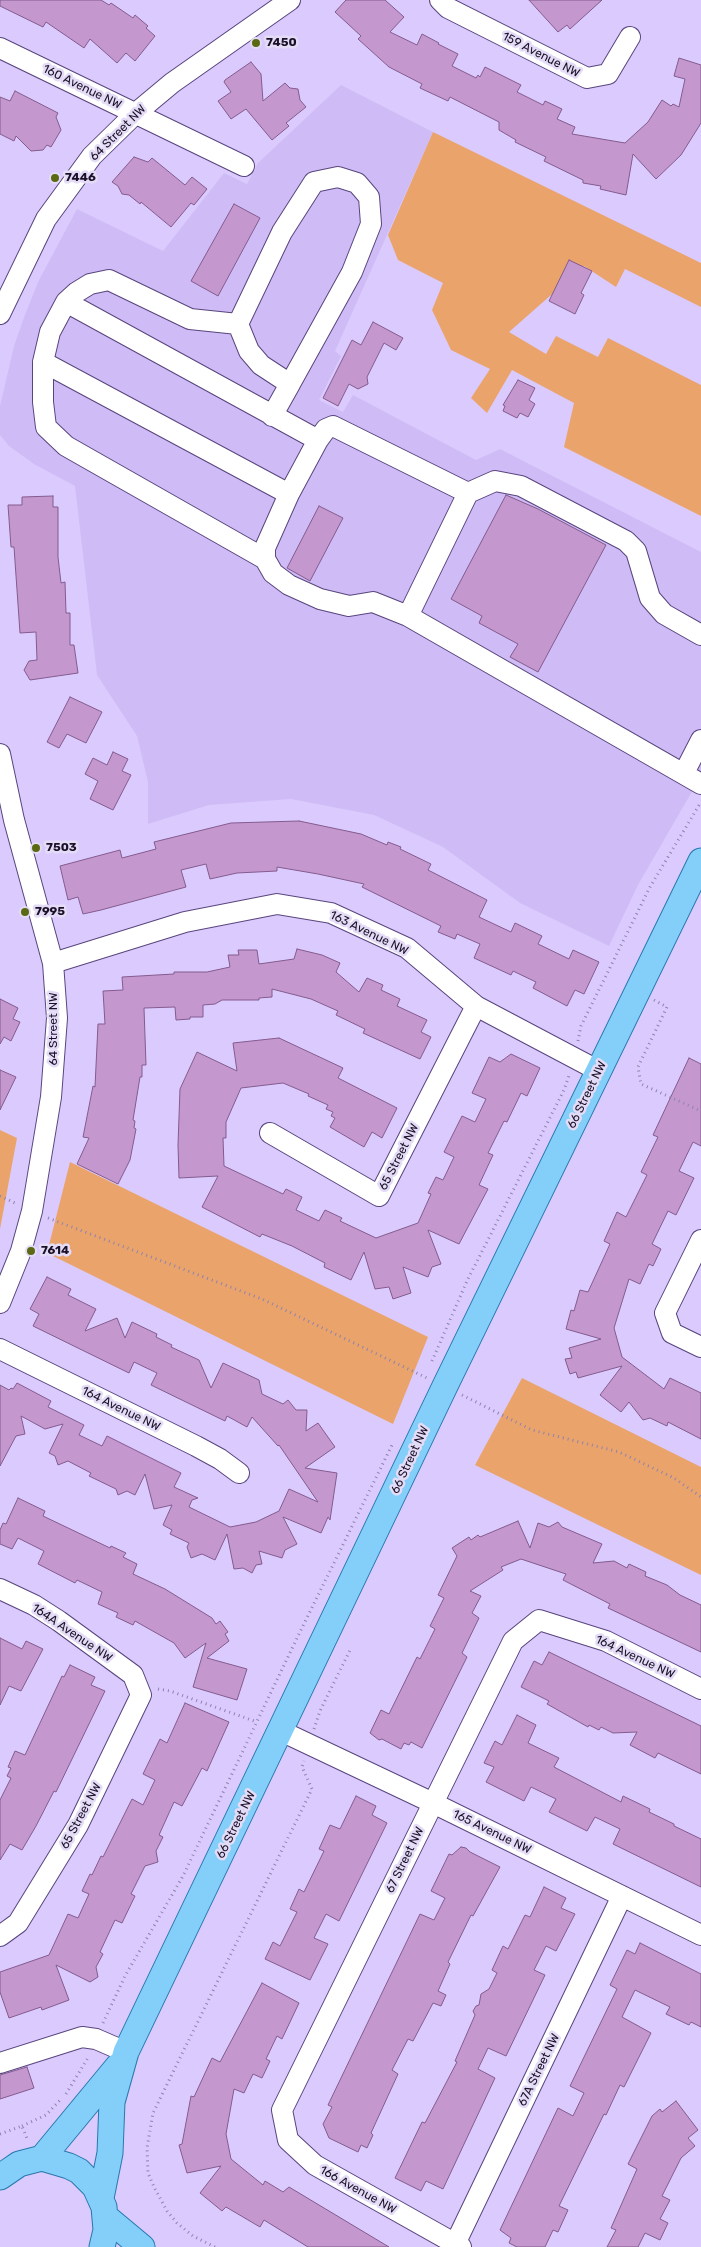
<!DOCTYPE html>
<style>
body{margin:0}
canvas{display:block;background:#dacafe}
</style>
<canvas width="701" height="2247"></canvas>
<script>
const context = document.querySelector('canvas').getContext('2d');
context.lineJoin = 'round';
function fill(path, color) { context.fillStyle = color; context.fill(path, 'evenodd'); }
const toPath = rows => new Path2D(rows.map(r => 'M' + r).join(''));
function trace(path, color, width, dash) { context.strokeStyle = color; context.lineWidth = width; context.lineCap = dash ? 'butt' : 'round'; context.setLineDash(dash || []); context.stroke(path); }
function label(font, color, halo, rows, align = 'center') {
  context.font = font + ' Rubik,sans-serif'; context.lineWidth = 5; context.setLineDash([]); context.textBaseline = 'middle'; context.strokeStyle = halo; context.fillStyle = color; for (const [text, x, y, turn = 0] of rows) {
    context.save(); context.translate(x, y); context.rotate((+turn || 0) * Math.PI / 180); context.textAlign = isNaN(turn) ? turn : align; if (halo) context.strokeText(text, 0, 0); context.fillText(text, 0, 0); context.restore();
  }
}
fill(toPath([
 [341,85,433,132,335,351,341,356,319,400,343,412,353,395,476,460,500,449,701,552,701,776,638,885,609,946,520,903,443,847,374,815,291,799,209,805,148,824,148,782,137,736,97,675,75,486,34,464,9,446,0,435,0,406,14,346,23,320,38,282,77,209,163,251,224,173,247,184,258,163]
]), '#cfbcf6');
fill(toPath([
 [433,132,701,263,701,307,625,269,616,287,584,266,509,332,546,354,556,336,598,357,608,338,701,385,701,516,564,447,574,403,512,370,487,413,471,398,490,369,451,350,432,310,443,283,398,260,388,235],
 [0,1130,17,1138,0,1229],
 [70,1162,428,1337,393,1424,47,1253],
 [522,1378,701,1467,701,1575,475,1465]
]), '#eaa46b');
const building = toPath([
 [0,0,101,0,109,5,111,3,133,18,135,15,148,26,146,28,155,36,135,61,126,53,117,63,90,39,84,48,46,22,43,27,0,6,0,0],
 [346,0,385,0,404,17,390,32,417,45,422,34,439,43,438,44,458,54,452,66,476,78,478,75,480,77,485,67,521,85,517,92,543,105,545,101,562,109,557,119,575,127,572,134,625,143,648,122,662,100,671,106,673,104,679,107,685,79,674,76,679,58,701,65,701,123,681,155,656,179,633,154,626,195,600,189,601,186,583,183,583,180,544,161,546,157,515,142,516,140,499,130,499,122,450,97,448,101,420,88,422,84,389,67,358,39,361,36,335,12,346,0],
 [529,0,602,0,570,29,567,25,558,32,529,0],
 [251,62,261,74,263,101,285,83,290,88,298,89,300,100,306,107,286,123,289,126,272,140,246,109,231,119,218,101,231,92,224,82,225,80,251,62],
 [15,91,58,113,56,117,61,130,51,147,47,145,43,150,31,151,16,136,14,141,0,134,0,97,10,101,15,91],
 [134,157,148,162,152,158,185,185,192,177,207,189,194,205,191,203,171,227,141,202,140,204,129,195,122,194,118,186,112,182,134,157],
 [234,204,260,218,218,296,191,281,234,204],
 [569,260,592,271,581,293,584,295,575,314,549,301,569,260],
 [373,322,403,338,396,350,384,343,367,377,368,384,358,389,349,384,338,406,323,398,352,340,361,345,373,322],
 [518,380,535,388,529,400,535,404,528,417,520,413,517,418,503,411,505,406,503,405,518,380],
 [506,495,538,509,606,545,538,672,510,657,518,644,479,623,482,616,451,599,506,495],
 [53,496,53,507,58,507,58,557,61,583,65,582,66,613,70,613,70,645,74,645,78,673,30,680,24,670,29,661,37,660,36,632,20,633,14,547,11,547,8,505,22,505,22,497,53,496],
 [319,506,343,518,310,581,287,568,319,506],
 [70,697,102,712,86,743,67,734,59,748,47,742,70,697],
 [113,752,128,759,122,771,131,775,113,810,90,799,98,781,85,774,93,758,107,765,113,752],
 [299,821,361,834,387,845,388,842,401,847,400,849,431,864,428,870,487,900,479,917,511,932,515,923,542,936,538,944,569,959,573,950,599,962,584,994,575,990,567,1006,533,988,536,982,513,971,511,975,474,958,480,944,457,934,455,939,438,932,441,926,362,887,364,884,318,874,277,867,277,871,237,873,210,879,206,864,181,870,186,887,101,910,83,914,78,897,68,900,60,866,120,850,122,858,156,849,154,842,231,823,299,821],
 [297,949,322,955,340,963,336,972,359,992,367,978,383,985,381,990,400,999,397,1006,427,1020,421,1032,431,1037,420,1059,363,1033,365,1029,336,1015,338,1011,311,999,272,989,272,997,259,998,259,1000,222,1000,215,1004,203,1005,203,1017,190,1017,190,1019,176,1020,175,1007,144,1008,146,1065,142,1065,142,1077,140,1077,133,1120,135,1121,134,1128,136,1129,130,1160,118,1184,77,1164,89,1138,83,1137,93,1086,95,1087,98,1024,105,1024,103,991,123,990,122,977,174,974,174,972,207,972,230,967,228,955,239,955,238,950,257,950,259,964,294,959,297,949],
 [0,999,18,1008,13,1019,20,1022,11,1041,4,1037,0,1044,0,999],
 [279,1038,343,1068,338,1078,397,1108,382,1138,372,1132,364,1147,330,1127,335,1118,331,1116,333,1112,326,1109,328,1105,308,1096,309,1094,283,1083,241,1088,226,1122,226,1138,223,1138,224,1166,283,1194,286,1189,302,1197,296,1210,319,1221,325,1210,342,1218,340,1221,376,1238,418,1223,431,1194,428,1193,436,1177,443,1180,454,1157,444,1152,462,1116,475,1122,486,1099,472,1093,489,1057,500,1062,511,1054,540,1068,527,1096,521,1093,507,1122,504,1121,488,1153,493,1155,479,1185,488,1189,459,1244,428,1230,441,1264,432,1267,428,1277,403,1267,411,1293,393,1299,389,1287,375,1289,364,1252,351,1280,324,1267,325,1263,292,1246,262,1234,260,1237,202,1207,218,1176,179,1178,178,1145,180,1089,197,1052,237,1071,233,1043,279,1038],
 [689,1058,701,1064,701,1146,693,1142,679,1171,694,1178,676,1215,668,1211,652,1244,661,1249,653,1266,649,1264,640,1284,629,1279,614,1328,622,1357,664,1389,670,1378,701,1393,701,1439,668,1422,667,1426,650,1418,643,1420,629,1402,621,1412,600,1395,622,1366,578,1378,576,1372,570,1374,565,1359,572,1358,569,1348,601,1339,566,1329,571,1310,574,1311,580,1290,588,1292,610,1244,604,1241,617,1212,626,1217,647,1175,641,1172,658,1137,653,1135,689,1058],
 [0,1070,16,1077,0,1110,0,1070],
 [47,1277,71,1289,68,1295,96,1309,85,1331,117,1318,125,1338,132,1322,157,1334,156,1337,172,1345,171,1347,199,1360,211,1388,223,1363,259,1380,262,1394,283,1404,288,1400,296,1410,307,1410,306,1431,318,1423,335,1447,305,1468,337,1473,330,1520,328,1517,321,1533,283,1517,297,1544,285,1550,282,1558,259,1551,262,1564,256,1565,252,1573,243,1568,234,1569,227,1534,215,1560,202,1554,191,1558,187,1547,189,1543,170,1534,172,1530,163,1525,172,1505,154,1509,145,1474,135,1495,127,1491,118,1495,116,1489,89,1476,91,1473,68,1461,58,1465,55,1456,49,1453,63,1424,45,1429,21,1416,25,1434,16,1436,0,1466,0,1385,9,1390,11,1388,13,1389,17,1383,51,1401,48,1407,84,1425,79,1435,102,1446,107,1436,181,1473,174,1487,198,1498,192,1500,189,1507,230,1527,256,1522,279,1511,289,1489,318,1502,279,1445,278,1446,252,1417,247,1427,227,1416,225,1421,151,1385,157,1373,134,1362,129,1373,33,1326,39,1314,30,1309,47,1277],
 [18,1498,45,1511,43,1516,110,1548,111,1546,126,1553,123,1557,137,1564,133,1574,165,1589,212,1618,216,1624,220,1621,228,1632,225,1634,229,1641,207,1658,247,1669,237,1700,193,1687,206,1643,185,1658,174,1643,135,1621,133,1625,116,1617,118,1613,98,1604,102,1592,77,1580,75,1583,38,1564,44,1551,18,1538,12,1549,0,1544,0,1530,3,1523,6,1524,18,1498],
 [518,1521,530,1548,538,1523,549,1527,558,1522,562,1527,602,1544,593,1563,614,1561,627,1568,629,1564,646,1572,645,1576,667,1585,680,1595,701,1605,701,1652,608,1608,610,1604,563,1580,566,1574,521,1559,501,1567,503,1570,470,1591,481,1596,472,1613,479,1618,462,1653,467,1657,422,1748,411,1742,409,1745,404,1743,401,1749,382,1739,379,1740,370,1733,381,1710,389,1714,417,1657,420,1659,435,1629,430,1626,444,1598,438,1595,457,1556,452,1548,469,1537,471,1540,478,1535,480,1537,518,1521],
 [0,1638,22,1649,26,1641,43,1649,21,1691,9,1686,0,1705,0,1638],
 [549,1652,701,1726,701,1774,658,1753,655,1758,630,1745,637,1732,613,1733,601,1727,599,1730,589,1725,588,1727,547,1704,549,1701,521,1687,534,1661,542,1665,549,1652],
 [70,1665,95,1677,91,1685,105,1691,56,1792,54,1791,36,1826,22,1850,10,1844,0,1860,0,1800,11,1778,7,1776,11,1768,8,1767,15,1751,25,1755,62,1676,64,1677,70,1665],
 [185,1703,229,1722,207,1771,202,1768,182,1806,174,1802,159,1835,163,1837,156,1851,158,1862,145,1866,131,1894,135,1896,122,1923,115,1920,100,1952,103,1954,96,1967,98,1977,90,1982,56,1965,69,2000,42,2010,41,2007,9,2018,0,1992,0,1972,49,1955,68,1914,78,1918,89,1894,82,1891,90,1874,92,1875,101,1856,103,1857,132,1799,143,1805,155,1780,143,1774,160,1739,167,1743,185,1703],
 [517,1715,536,1725,528,1743,559,1758,554,1767,621,1802,623,1796,650,1809,649,1812,674,1824,674,1826,701,1839,701,1887,613,1844,620,1829,595,1817,587,1831,549,1812,556,1799,531,1787,524,1801,486,1782,494,1767,484,1763,495,1741,502,1745,517,1715],
 [356,1796,376,1806,372,1815,387,1823,339,1921,326,1914,314,1938,328,1944,310,1980,265,1959,273,1942,280,1946,297,1912,290,1909,299,1889,304,1892,324,1851,319,1849,330,1825,340,1829,356,1796],
 [461,1847,466,1848,470,1852,500,1867,473,1916,471,1915,448,1962,450,1964,438,1991,446,1995,441,2006,433,2003,413,2041,408,2039,392,2070,398,2074,371,2133,373,2135,367,2148,361,2145,358,2152,329,2138,323,2124,332,2107,328,2105,420,1914,434,1920,445,1898,431,1891,449,1854,452,1855,461,1847],
 [544,1887,566,1898,561,1908,575,1914,556,1951,546,1946,534,1970,545,1975,506,2056,488,2048,478,2069,495,2078,443,2189,426,2181,421,2191,395,2178,422,2122,425,2123,457,2062,455,2061,475,2015,473,2011,476,2006,479,2005,481,1994,489,1989,497,1973,492,1970,503,1946,508,1949,525,1915,530,1917,544,1887],
 [640,1943,701,1974,701,2027,691,2022,689,2025,666,2014,670,2007,635,1990,622,2017,651,2033,624,2087,620,2085,606,2115,604,2114,559,2206,568,2210,558,2232,553,2230,545,2247,517,2247,509,2243,511,2238,500,2230,558,2108,573,2116,584,2093,570,2086,617,1989,610,1985,627,1950,635,1954,640,1943],
 [262,1983,299,2003,282,2039,277,2036,266,2059,270,2061,262,2078,253,2074,244,2093,234,2089,226,2134,231,2159,263,2185,265,2181,283,2192,289,2187,389,2247,308,2247,264,2220,260,2227,226,2207,222,2211,200,2193,221,2166,187,2173,179,2145,182,2144,191,2096,194,2097,212,2058,220,2062,262,1983],
 [27,2067,34,2088,0,2099,0,2075,27,2067],
 [676,2101,698,2130,688,2138,695,2146,681,2158,662,2196,670,2200,660,2219,668,2223,660,2240,645,2233,638,2247,607,2247,616,2230,611,2228,637,2169,628,2164,652,2116,660,2109,662,2112,676,2101]
]);
fill(building, '#c498cf');
trace(building, '#845b8e', 1);
const minor = toPath([
 [440,0,448,8,587,78,608,74,630,37],
 [0,48,244,166],
 [66,302,318,440],
 [0,314,46,219,92,156,136,113,172,83,290,0],
 [238,324,282,232,314,182,338,177,357,183,369,197,371,224,352,272,290,384],
 [43,362,289,494],
 [265,559,66,446,46,427,43,402,43,362,50,332,66,302,77,292,90,284,109,280,190,319,238,324,249,351,261,365,290,384,272,416],
 [408,616,373,602,349,606,320,599,289,585,273,573,265,559,265,548,289,494,318,440,326,429,333,426,468,493],
 [701,635,664,614,650,598,636,551,626,541,521,486,495,481,468,493,408,616,701,784],
 [0,754,14,820,53,963,57,1018,51,1097,32,1211,21,1251,0,1303],
 [684,773,701,740],
 [53,963,185,922,277,904,331,913,407,948,476,1006,599,1071],
 [270,1133,379,1196,476,1006],
 [701,1240,665,1313,672,1333,701,1347],
 [0,1349,196,1446,220,1459,239,1473],
 [0,1589,34,1605,59,1621,133,1675,141,1695,78,1825,18,1923,0,1936],
 [281,1731,433,1803,701,1935],
 [0,2063,82,2037,96,2039,126,2052],
 [455,2244,622,1896],
 [461,2247,315,2165,288,2140,282,2110,513,1641,539,1620,606,1641,701,1689]
]);
const major = toPath([
 [42,2158,118,2066],
 [0,2177,19,2164,42,2158,69,2166,79,2171,95,2187,104,2207,106,2230,102,2247],
 [101,2198,110,2153,112,2102,126,2052,445,1386,701,861],
 [106,2217,142,2247]
]);
trace(minor, '#59457d', 22);
trace(major, '#2978ae', 27);
trace(toPath([
 [654,1000,667,1007,638,1067,641,1084,701,1111],
 [578,1041,581,1026,650,887,701,802],
 [0,1196,15,1203],
 [48,1218,262,1299,427,1378],
 [432,1361,467,1281,564,1090,570,1073],
 [462,1395,532,1430,619,1452,674,1478,701,1497],
 [158,1689,170,1691,257,1722],
 [314,1729,320,1711,351,1648],
 [103,2023,125,1976,183,1876,297,1638,392,1445],
 [66,2094,89,2056],
 [22,2126,46,2115,62,2098],
 [0,2134,22,2126,28,2141],
 [215,2247,193,2236,177,2223,167,2211,154,2187,148,2173,147,2148,153,2113,312,1789,302,1767,304,1761]
]), '#9083ac', 3, [1, 4]);
trace(minor, '#fff', 20);
trace(major, '#83cffa', 25);
for (const [x, y, r, color] of [
 [256,43,5,"#5a6912"],
 [55,178,5,"#5a6912"],
 [36,848,5,"#5a6912"],
 [25,912,5,"#5a6912"],
 [31,1251,5,"#5a6912"]
]) { const dot = new Path2D(); dot.arc(x, y, r, 0, 2 * Math.PI); context.fillStyle = color; context.fill(dot); trace(dot, '#e4dcf6', 2); }
label('bold 12px', '#1a1128', '#e4dcf6', [
 ["7450",266,43],
 ["7446",65,178],
 ["7503",46,848],
 ["7995",35,912],
 ["7614",41,1251]
], 'left');
label('12px', '#1a1128', '#e4dcf6', [
 ["159 Avenue NW",541,55,27],
 ["160 Avenue NW",82,87,26],
 ["64 Street NW",118,133,-45],
 ["163 Avenue NW",369,933,26],
 ["64 Street NW",54,1029,-90],
 ["66 Street NW",587,1095,-64],
 ["65 Street NW",399,1157,-63],
 ["164 Avenue NW",121,1409,26],
 ["66 Street NW",410,1460,-65],
 ["164A Avenue NW",72,1633,34],
 ["164 Avenue NW",635,1657,25],
 ["65 Street NW",81,1816,-62],
 ["66 Street NW",236,1825,-64],
 ["165 Avenue NW",492,1832,26],
 ["67 Street NW",405,1860,-64],
 ["67A Street NW",539,2070,-64],
 ["166 Avenue NW",358,2190,29]
]);
</script>
